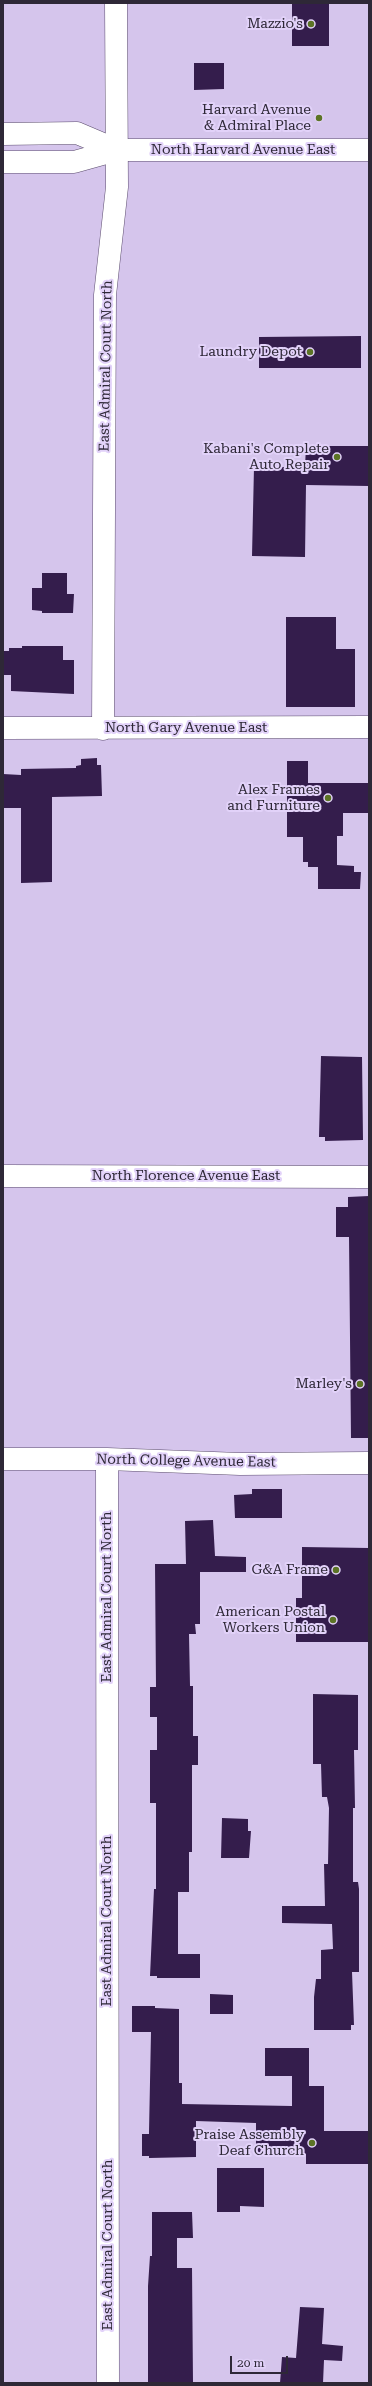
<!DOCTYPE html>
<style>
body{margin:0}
#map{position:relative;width:372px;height:2386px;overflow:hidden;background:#d5c5ec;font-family:"Roboto Serif",serif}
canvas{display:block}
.frame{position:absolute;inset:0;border:4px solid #2e2837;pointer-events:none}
.scale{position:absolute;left:230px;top:2356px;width:58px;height:18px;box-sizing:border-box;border:2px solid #2e2837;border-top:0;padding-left:5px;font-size:12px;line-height:14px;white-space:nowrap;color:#2e2837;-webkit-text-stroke:3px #e2d2f9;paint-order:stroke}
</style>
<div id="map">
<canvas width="372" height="2386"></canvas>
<div class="frame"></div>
<div class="scale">20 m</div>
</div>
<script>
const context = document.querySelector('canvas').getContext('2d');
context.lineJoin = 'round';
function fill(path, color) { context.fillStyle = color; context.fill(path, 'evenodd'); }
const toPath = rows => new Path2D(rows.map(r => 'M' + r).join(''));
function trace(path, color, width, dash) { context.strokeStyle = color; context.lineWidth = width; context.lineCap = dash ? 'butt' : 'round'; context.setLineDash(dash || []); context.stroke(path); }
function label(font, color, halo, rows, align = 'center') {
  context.font = font + ' "Roboto Serif",serif'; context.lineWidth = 4; context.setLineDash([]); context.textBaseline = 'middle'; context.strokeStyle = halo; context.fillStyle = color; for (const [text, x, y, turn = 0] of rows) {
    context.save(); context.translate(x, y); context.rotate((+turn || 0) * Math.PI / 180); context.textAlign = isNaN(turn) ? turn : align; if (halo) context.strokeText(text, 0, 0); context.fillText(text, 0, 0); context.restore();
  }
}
fill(toPath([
 [292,3,329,3,329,46,292,46],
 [194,63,224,63,224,89,194,90],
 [361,336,361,368,259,368,259,337],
 [306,446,369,446,369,486,306,485,305,557,252,556,254,467,305,467],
 [42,573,67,573,67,594,74,594,73,613,42,613,42,611,32,610,32,588,42,588],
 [286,617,336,617,336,649,355,649,355,707,286,707],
 [22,646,63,646,63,660,74,660,74,694,11,691,11,675,3,675,3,651,9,651,9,648,22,648],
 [97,758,97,765,101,765,102,796,52,797,52,882,21,883,21,808,3,808,3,774,21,775,21,769,76,768,76,766,81,765,81,759],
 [287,761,308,761,308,783,368,783,369,813,343,813,343,836,337,836,337,865,354,866,354,872,361,872,360,889,318,889,318,867,308,867,308,862,303,862,303,837,287,837],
 [321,1056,362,1057,363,1140,325,1141,325,1137,319,1137],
 [369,1196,369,1438,351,1438,349,1237,336,1237,336,1207,348,1207,348,1197],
 [252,1489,282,1489,282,1518,235,1518,234,1495,252,1494],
 [213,1520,215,1556,246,1557,246,1572,200,1572,200,1624,195,1624,196,1634,189,1634,190,1686,193,1686,193,1736,198,1736,198,1765,192,1765,192,1852,189,1852,189,1892,178,1892,178,1954,200,1954,200,1978,157,1978,157,1976,150,1976,154,1889,156,1889,156,1803,150,1803,150,1750,157,1750,157,1717,150,1717,150,1687,156,1687,155,1564,186,1564,185,1521],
 [302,1547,369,1548,369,1642,296,1642,296,1598,302,1598],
 [313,1694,358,1695,358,1750,354,1750,355,1808,353,1808,353,1882,358,1882,359,1889,359,1972,352,1972,354,2025,351,2025,351,2030,314,2030,314,1997,316,1979,321,1979,321,1950,333,1949,332,1924,282,1923,282,1906,325,1906,324,1864,328,1864,329,1808,327,1797,322,1797,321,1764,313,1764],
 [222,1818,248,1819,248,1831,251,1831,249,1858,221,1858],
 [210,1994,233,1995,233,2014,210,2014],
 [132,2006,155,2006,155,2008,179,2009,179,2083,182,2083,182,2104,292,2106,292,2076,265,2076,265,2048,309,2048,309,2086,324,2086,324,2131,369,2131,369,2164,306,2164,306,2154,256,2154,256,2123,196,2121,196,2157,149,2158,149,2156,142,2156,142,2134,149,2134,149,2132,151,2032,132,2032],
 [217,2168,264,2168,264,2207,240,2206,240,2212,217,2212],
 [152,2212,192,2212,193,2238,177,2238,177,2268,192,2268,193,2383,148,2383,148,2286,150,2256,152,2256],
 [300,2307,324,2308,322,2344,343,2346,342,2361,324,2360,323,2383,280,2383,282,2357,296,2358]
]), '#341d4c');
const minor = toPath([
 [3,728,369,727],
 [103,729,105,295,117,187,116,3],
 [3,1176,369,1177],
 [3,1459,107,1459,240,1464,369,1463],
 [107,1459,108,2383]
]);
const major = toPath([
 [3,134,77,133,117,150],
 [3,162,74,162,117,150,369,150]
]);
trace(minor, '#5b4c6d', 23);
trace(major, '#5b4c6d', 23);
trace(minor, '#fff', 22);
trace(major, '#fff', 22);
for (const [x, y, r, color] of [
 [311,24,4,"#5c7425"],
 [319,118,4,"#5c7425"],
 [310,352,4,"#5c7425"],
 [337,457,4,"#5c7425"],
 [328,798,4,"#5c7425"],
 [360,1384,4,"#5c7425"],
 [336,1570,4,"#5c7425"],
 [333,1620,4,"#5c7425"],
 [312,2143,4,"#5c7425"]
]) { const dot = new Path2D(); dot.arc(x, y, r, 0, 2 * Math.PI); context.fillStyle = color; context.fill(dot); trace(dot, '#e2d2f9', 1.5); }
label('14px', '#2e2837', '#e2d2f9', [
 ["Mazzio's",303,24],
 ["Harvard Avenue",311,110],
 ["& Admiral Place",311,126],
 ["Laundry Depot",302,352],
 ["Kabani's Complete",329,449],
 ["Auto Repair",329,465],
 ["Alex Frames",320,790],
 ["and Furniture",320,806],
 ["Marley's",352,1384],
 ["G&A Frame",328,1570],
 ["American Postal",325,1612],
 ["Workers Union",325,1628],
 ["Praise Assembly",304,2135],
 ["Deaf Church",304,2151]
], 'right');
label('14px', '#2e2837', '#e2d2f9', [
 ["North Harvard Avenue East",243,150],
 ["East Admiral Court North",106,366,-89],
 ["North Gary Avenue East",186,728],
 ["North Florence Avenue East",186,1176],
 ["North College Avenue East",186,1461,1],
 ["East Admiral Court North",107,1597,-90],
 ["East Admiral Court North",107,1921,-90],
 ["East Admiral Court North",108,2245,-90]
]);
</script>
